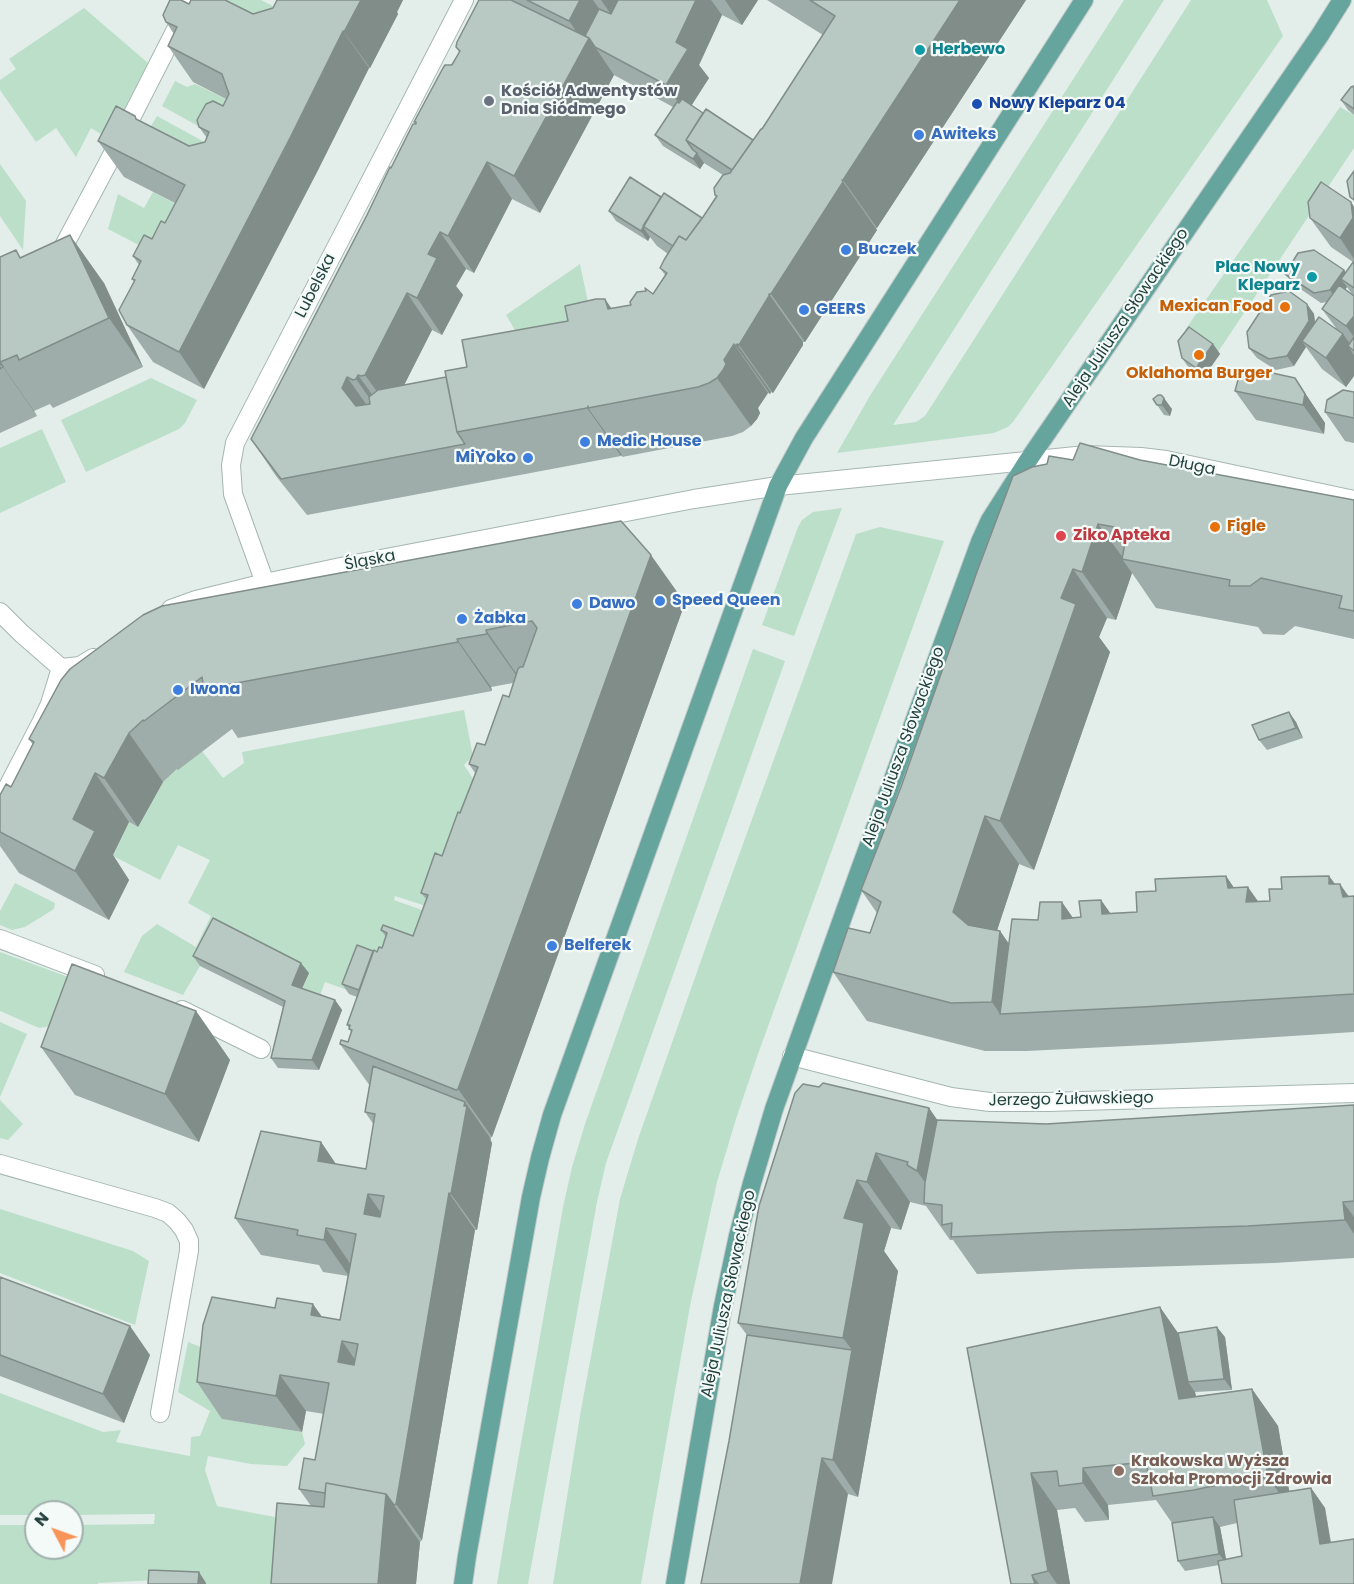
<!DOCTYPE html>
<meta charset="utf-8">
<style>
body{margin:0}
#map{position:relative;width:1354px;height:1584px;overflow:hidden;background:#e3eeea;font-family:Poppins,sans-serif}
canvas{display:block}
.north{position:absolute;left:24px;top:1500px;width:60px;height:60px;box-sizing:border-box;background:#f4faf8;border:2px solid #a0b0ad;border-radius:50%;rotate:311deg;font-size:16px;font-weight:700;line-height:24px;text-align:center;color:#22403c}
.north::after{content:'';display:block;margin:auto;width:21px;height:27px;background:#f79558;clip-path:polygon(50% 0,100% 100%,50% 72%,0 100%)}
</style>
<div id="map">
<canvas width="1354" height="1584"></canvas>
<div class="north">N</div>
</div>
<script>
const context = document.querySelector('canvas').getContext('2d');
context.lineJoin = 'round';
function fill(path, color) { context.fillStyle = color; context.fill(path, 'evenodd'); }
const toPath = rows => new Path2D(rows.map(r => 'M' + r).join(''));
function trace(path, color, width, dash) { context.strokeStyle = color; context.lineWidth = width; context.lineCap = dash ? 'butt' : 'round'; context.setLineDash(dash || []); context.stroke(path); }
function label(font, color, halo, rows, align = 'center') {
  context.font = font + ' Poppins,sans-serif'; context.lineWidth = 4.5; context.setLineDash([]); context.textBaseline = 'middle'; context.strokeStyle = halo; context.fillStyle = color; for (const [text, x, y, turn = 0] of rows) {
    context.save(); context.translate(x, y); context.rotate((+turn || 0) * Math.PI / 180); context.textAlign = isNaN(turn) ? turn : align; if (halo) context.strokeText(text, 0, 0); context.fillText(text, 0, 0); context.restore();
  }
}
fill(toPath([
 [215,0,261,0,289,14,297,45],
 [1124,0,1164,0,893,425,916,422,925,416,1191,0,1267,0,1283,36,1013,422,1008,427,994,433,837,453,871,394],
 [84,8,148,63,109,139,91,128,76,157,56,128,36,142,0,90,0,80,16,69,9,59],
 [175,81,187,87,195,84,248,110,223,140,162,106],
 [1340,107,1354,115,1354,148,1218,352,1185,330],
 [157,116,219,150,225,164,150,128],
 [0,164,26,201,23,250,0,216],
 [153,192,195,214,162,257,108,229,118,194,144,208],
 [580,264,599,355,542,376,506,315],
 [151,378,197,400,185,423,179,429,86,472,61,420],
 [42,429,66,482,0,513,0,448],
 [842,508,794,636,762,625,798,527,802,520,813,512],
 [880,527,944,541,758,1054,736,1119,717,1182,690,1306,641,1584,553,1584,581,1410,620,1199,638,1139,716,918,856,534],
 [753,649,785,661,606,1163,597,1202,528,1584,497,1584,509,1511,563,1207,572,1167,585,1124],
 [464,710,473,756,464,765,483,794,441,911,395,896,394,900,439,916,350,991,325,982,318,1001,200,966,183,995,124,972,142,936,157,924,196,947,211,916,188,903,210,860,178,845,160,880,113,856,129,822,138,827,163,782,177,769,202,751,223,778,244,763,242,752],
 [15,883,55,903,54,909,25,927,12,930,0,925,0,911],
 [0,952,109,992,72,1023,39,1028,0,1011],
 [0,1022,27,1034,0,1097],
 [0,1100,23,1124,8,1140,0,1138],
 [0,1209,133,1251,149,1261,135,1325,0,1273],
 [188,1342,230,1358,223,1419,302,1432,305,1444,287,1466,251,1464,208,1456,205,1470,217,1506,285,1519,279,1584,206,1584,156,1580,98,1583,98,1584,0,1584,0,1525,36,1525,36,1548,72,1548,72,1525,154,1524,155,1514,72,1515,72,1512,51,1512,50,1508,33,1509,32,1515,0,1515,0,1393,103,1432,121,1430,116,1442,190,1456,191,1437,200,1436,210,1411,178,1392]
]), '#bcdfca');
const lane = toPath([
 [58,257,108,163,191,0],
 [0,939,95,975],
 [182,1010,261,1049],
 [0,1164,155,1208,168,1213,177,1221,184,1230,189,1241,189,1251,160,1413]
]);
const street = toPath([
 [265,583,233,494,231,465,235,443,464,0],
 [171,609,196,600,265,583,355,564,694,499,778,486,1086,455,1141,457,1166,460,1354,500],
 [0,612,21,633,61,668,80,666,93,658],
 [0,802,41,723,50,704,61,668],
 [792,1056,951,1097,990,1102,1048,1102,1354,1093]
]);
const primary = toPath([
 [463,1584,467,1556,531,1197,540,1158,552,1115,778,486,804,438,1084,0],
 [675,1584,723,1306,738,1236,752,1183,774,1109,859,872,980,542,990,520,1027,462,1320,35,1342,0]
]);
trace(lane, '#a5b6b2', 20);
trace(street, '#a5b6b2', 20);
trace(primary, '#c1cac8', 20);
trace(lane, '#fff', 18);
trace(street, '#fff', 18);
trace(primary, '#66a59d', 18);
fill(toPath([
 [277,0,403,0,397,12,398,14,370,68,369,68,316,174,204,389,153,362,127,325,134,282,132,279,139,265,133,256,152,239,165,223,175,203,124,177,98,141,137,120,189,146,205,142,207,138,199,127,223,106,226,99,193,82,168,46,174,34,166,22,189,4,253,14,273,8],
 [479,0,758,0,742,25,722,15,699,65,709,78,691,106,703,113,753,140,762,129,823,35,767,0,1026,0,877,228,876,228,877,230,805,342,803,342,803,345,773,393,771,392,770,394,768,393,758,408,760,413,757,419,751,426,743,432,732,436,622,457,622,455,621,456,307,515,276,476,251,439,391,168,416,124,414,122,459,52,456,47],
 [614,75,673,107,655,135,663,146,700,169,704,163,723,175,715,195,716,196,702,218,661,197,609,211,616,221,648,241,650,237,657,246,668,254,660,268,665,275,653,294,631,305,612,308,568,321,467,367,446,377,404,385,432,330,442,335,463,295,456,286,466,269,474,273,512,199,540,213],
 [1354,86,1354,115,1348,110,1341,100],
 [1351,202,1354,207,1354,376,1346,387,1322,369,1306,347,1294,366,1276,370,1257,358,1249,348,1307,304,1314,314,1315,322,1336,328,1322,309,1327,302,1321,303,1293,284,1285,274,1344,270,1346,273,1353,262,1331,247,1310,218],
 [1347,287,1352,294,1345,289],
 [16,250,21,258,104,283,143,367,53,408,50,404,34,411,37,416,0,433,0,257],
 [1213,344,1220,354,1203,378,1189,368,1182,358],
 [1295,378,1325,423,1324,434,1256,420,1235,391],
 [1354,392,1354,443,1345,441,1325,412],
 [1153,399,1172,409,1170,416,1164,415],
 [1073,460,1140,460,1354,500,1354,639,1295,626,1284,635,1263,634,1258,627,1156,608,1132,573,1116,620,1107,618,1099,637,1110,652,1034,870,1019,864,997,930,1000,931,1009,944,1038,920,1081,917,1101,900,1110,913,1137,912,1156,891,1226,876,1234,888,1258,901,1270,901,1282,889,1329,876,1335,884,1349,896,1354,896,1354,1032,1168,1044,1026,1051,985,1051,867,1021,833,972,870,933,877,913,861,890],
 [685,603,492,1137,490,1138,492,1143,477,1230,475,1230,422,1540,420,1542,416,1584,271,1584,311,1506,299,1489,315,1460,324,1414,306,1411,302,1432,222,1419,197,1382,322,1317,340,1320,348,1276,323,1272,319,1265,261,1255,235,1218,321,1142,336,1164,366,1169,374,1125,365,1112,370,1086,340,1044,348,1042,351,1032,347,1025,357,997,349,994,342,984,373,951,377,952,382,948,386,937,381,930,413,936,427,900,421,893,442,856,475,773,469,764,485,745,509,697,513,683,491,687,492,691,238,738,232,729,178,770,177,769,163,782,138,827,129,822,113,855,129,880,109,920,19,873,0,846,0,795,11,787,33,745,29,739,61,680],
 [1296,722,1303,738,1267,750,1259,740],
 [193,956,309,973,302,988,335,1000,342,1010,319,1070,278,1068,271,1058,283,1007,200,966],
 [196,1011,230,1060,199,1142,75,1095,41,1047],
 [819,1087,929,1108,937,1120,1046,1124,1354,1105,1354,1258,1274,1263,1080,1269,977,1274,953,1240,950,1240,926,1206,910,1202,901,1230,891,1228,884,1251,898,1271,858,1497,848,1494,729,1441,747,1335,738,1323],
 [0,1277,150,1355,124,1423,0,1376],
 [1178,1333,1225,1337,1232,1390,1195,1392,1196,1396,1252,1389,1278,1426,1289,1491,1311,1488,1325,1508,1331,1542,1219,1565,1185,1571,1178,1561,1172,1523,1156,1500,1108,1505,1109,1520,1085,1522,1075,1508,1057,1510,1070,1584,1011,1584,967,1348],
 [1237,1523,1242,1556,1226,1559,1220,1527]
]), '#9eada9');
fill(toPath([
 [361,0,403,0,397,12,398,14,370,68,344,32],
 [580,0,593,0,620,38,595,47,614,75,540,213,514,176,583,41,569,21],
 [601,0,654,0,631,43],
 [696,0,711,0,722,15,699,65,709,78,686,114,666,85,676,42],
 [725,0,758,0,742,25],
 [960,0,1026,0,877,228,843,180],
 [343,31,369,68,316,174,204,389,179,352],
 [697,153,704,163,700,169,693,159],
 [487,162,512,199,474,273,448,236],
 [842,180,877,230,805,342,771,294],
 [1351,202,1354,207,1354,259,1340,238],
 [643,227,650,237,648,241,641,231],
 [440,232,466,269,456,286,463,295,442,335,417,298,428,254],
 [70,235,104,283,143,367,109,318],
 [1344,270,1351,281,1341,279,1347,287,1337,301,1330,290],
 [407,293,432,330,391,411,365,375],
 [769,294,803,342,803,345,773,393,739,345],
 [605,299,639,348,608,309],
 [1307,304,1314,314,1316,332,1302,341,1306,347,1294,366,1287,356],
 [1354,316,1354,337,1346,326],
 [1343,334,1354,349,1348,346,1354,355,1354,376,1346,387,1326,358],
 [734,344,768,393,758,408,760,413,757,419,751,426,717,378,724,360],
 [737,344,771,392,770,394,736,346],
 [1213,344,1220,354,1203,378,1196,368],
 [0,362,34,411,37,416,3,367],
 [358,375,384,411,382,416,356,379],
 [347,377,373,414,367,425,342,388],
 [1295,378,1325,423,1324,434,1303,405],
 [1164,398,1172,409,1170,416,1162,405],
 [588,406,588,408,622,455,621,456,587,408],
 [1098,524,1124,559,1122,559,1132,573,1116,620,1082,572],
 [651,555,685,603,492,1137,458,1089],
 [1073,569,1107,618,1099,637,1110,652,1034,870,1000,821,1061,598],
 [486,630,520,679,521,682,487,634],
 [457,639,491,687,492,691,458,642],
 [1289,712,1296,722,1303,738,1296,728],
 [129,733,163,782,138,827,104,778],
 [95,773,129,822,113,855,129,880,109,920,75,871,73,819],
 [985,816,1019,864,987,961,953,912],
 [1226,876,1251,913,1228,888],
 [1329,876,1343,895,1340,884,1354,904,1354,919,1329,884],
 [1248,887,1274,924,1246,902],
 [1101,900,1127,937,1102,914],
 [1062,902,1087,938,1062,919],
 [1000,931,1034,980,1000,1014,992,1002],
 [301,963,309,973,299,995,292,985],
 [335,1000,342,1010,319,1070,312,1060],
 [196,1011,230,1060,199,1142,165,1094],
 [465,1102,491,1139,490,1140,492,1143,477,1230,451,1194],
 [929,1108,963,1157,951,1219,917,1171],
 [321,1142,346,1179,318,1161],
 [876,1153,910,1202,901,1230,867,1182],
 [857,1180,891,1228,884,1251,898,1271,858,1497,833,1460,852,1350,843,1338,844,1218],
 [449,1193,475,1230,422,1540,396,1504],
 [368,1194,393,1230,364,1214],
 [1343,1202,1354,1217,1354,1234,1345,1220],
 [326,1228,351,1265,349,1276,324,1240],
 [313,1304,339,1341,311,1315],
 [1160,1307,1185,1343,1188,1382,1195,1392,1204,1435,1179,1399],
 [130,1326,150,1355,124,1423,103,1394],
 [1217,1327,1225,1337,1232,1390,1224,1379],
 [342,1341,368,1378,338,1362],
 [280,1375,306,1411,302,1432,276,1396],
 [1252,1389,1278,1426,1293,1513,1268,1477],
 [822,1458,848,1494,832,1584,800,1584],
 [1083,1468,1108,1505,1109,1520,1083,1483],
 [1031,1473,1057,1510,1070,1584,1057,1584,1048,1571],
 [1311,1488,1325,1508,1334,1564,1320,1544],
 [386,1494,420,1542,416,1584,378,1584],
 [1213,1517,1220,1527,1227,1564,1219,1554],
 [199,1572,206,1583,206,1584,198,1584],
 [1032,1575,1039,1584,1035,1584]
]), '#818d89');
const building = toPath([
 [170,0,181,0,189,4,191,0,225,0,253,14,273,8,277,0,361,0,344,32,343,31,290,138,179,352,127,325,119,310,135,280,132,279,141,261,133,256,144,235,152,239,161,221,165,223,185,185,98,141,116,106,135,116,136,119,189,146,205,142,209,132,199,127,197,120,206,104,213,101,223,106,229,94,222,74,168,46,177,27,166,22,163,15,170,0],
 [479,0,511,0,589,38,514,176,487,162,448,236,440,232,428,254,437,258,417,298,407,293,365,375,361,376,358,375,356,379,353,380,347,377,342,388,356,406,370,404,369,397,378,390,446,377,457,432,465,444,281,479,251,439,367,215,390,167,391,168,413,124,416,124,416,122,414,122,443,68,445,65,452,65,460,51,456,47,457,42,479,0],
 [527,0,580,0,569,21,527,0],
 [618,0,696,0,676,42,688,49,666,85,595,47,589,38,585,36,599,9,611,14,618,0],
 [810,0,960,0,843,180,842,180,843,182,771,294,769,294,769,296,739,345,737,344,736,346,734,344,724,360,726,364,723,370,717,378,709,383,698,387,588,408,588,406,587,408,457,432,445,371,467,367,462,340,568,321,565,306,596,299,605,299,608,309,631,305,630,302,637,292,646,291,645,288,653,294,667,273,660,268,664,260,679,236,686,240,703,217,717,196,715,195,714,188,723,175,730,173,761,129,762,129,835,16,810,0],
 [1354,86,1354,109,1341,100,1351,87,1354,86],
 [682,99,703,113,686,140,693,150,697,153,693,159,655,135,677,102,679,103,682,99],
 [706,109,753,140,732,170,686,140,706,109],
 [1354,171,1354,200,1350,197,1347,181,1354,171],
 [630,177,661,197,641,231,609,211,630,177],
 [1321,182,1351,202,1353,218,1340,238,1310,218,1308,202,1321,182],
 [664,193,702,218,686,240,679,236,673,246,643,226,664,193],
 [70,235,109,318,19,360,17,355,0,362,3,367,0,369,0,257,16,250,20,258,70,235],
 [1314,250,1344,270,1330,290,1314,293,1285,274,1298,253,1314,250],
 [1354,261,1354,288,1341,279,1354,261],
 [1339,285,1354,296,1354,316,1346,326,1322,309,1339,285],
 [1289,291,1307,304,1309,321,1287,356,1269,359,1249,348,1247,332,1271,295,1289,291],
 [1319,317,1343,334,1326,358,1302,341,1319,317],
 [1189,327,1213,344,1196,368,1182,358,1178,341,1189,327],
 [1354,337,1354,351,1348,346,1354,337],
 [1254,369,1295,378,1305,394,1303,405,1235,391,1238,380,1254,369],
 [1343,390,1354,392,1354,418,1325,412,1327,400,1343,390],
 [1158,395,1161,395,1164,398,1162,405,1157,405,1153,399,1158,395],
 [1080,443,1140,460,1354,500,1354,611,1339,608,1342,596,1261,578,1250,586,1229,586,1230,580,1122,559,1125,543,1113,540,1114,527,1098,524,1082,572,1073,569,1061,598,1076,604,1000,821,985,816,953,912,968,925,1000,931,992,1002,951,1003,833,972,848,928,870,933,881,902,861,890,901,787,978,569,1013,476,1032,467,1047,464,1049,456,1073,460,1080,443],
 [621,521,651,555,458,1089,456,1090,340,1044,341,1040,348,1042,352,1030,349,1029,350,1025,347,1025,374,950,377,952,379,947,382,948,387,933,381,930,383,925,413,936,428,895,421,893,435,853,442,856,458,812,460,813,478,767,469,764,477,743,485,745,503,695,509,697,518,669,520,667,523,667,537,628,532,621,486,630,487,634,457,639,458,642,204,689,202,677,144,721,143,720,129,733,104,778,95,773,73,819,95,831,75,871,0,832,0,795,6,784,11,787,34,742,29,739,61,680,70,669,143,615,162,606,621,521],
 [1289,712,1296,728,1259,740,1252,725,1289,712],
 [1226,876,1228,888,1248,887,1246,902,1270,901,1269,889,1282,889,1281,877,1329,876,1329,884,1340,884,1343,897,1354,896,1354,994,1142,1007,1000,1014,1012,919,1038,920,1040,902,1062,902,1062,919,1081,917,1079,901,1101,900,1102,914,1137,912,1136,892,1156,891,1155,879,1226,876],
 [213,918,301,963,292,985,335,1000,312,1060,271,1058,285,1001,193,956,213,918],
 [357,945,373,951,359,990,342,984,357,945],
 [72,964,196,1011,165,1094,41,1047,72,964],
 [373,1066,465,1102,464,1106,467,1106,451,1194,449,1193,396,1504,394,1505,386,1494,326,1483,325,1493,299,1489,304,1458,315,1460,329,1383,280,1375,276,1396,197,1382,203,1325,212,1297,275,1308,277,1298,313,1304,311,1315,340,1320,356,1234,326,1228,324,1240,297,1235,298,1230,235,1218,261,1131,321,1142,318,1161,366,1169,375,1114,365,1112,373,1066],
 [368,1194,384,1196,380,1217,364,1214,368,1194],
 [342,1341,358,1344,354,1365,338,1362,342,1341],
 [823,1083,929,1108,917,1171,907,1165,908,1162,876,1153,867,1182,857,1180,844,1218,864,1223,843,1338,738,1323,759,1206,795,1093,803,1084,819,1087,823,1083],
 [1354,1105,1354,1201,1343,1202,1345,1220,1248,1226,1054,1232,951,1237,952,1223,942,1225,942,1205,924,1203,925,1182,937,1120,1046,1124,1354,1105],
 [0,1277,130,1326,103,1394,0,1355,0,1277],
 [1160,1307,1179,1399,1252,1389,1268,1477,1222,1484,1194,1490,1153,1496,1146,1462,1083,1468,1083,1483,1059,1486,1057,1471,1031,1473,1048,1571,1032,1575,1035,1584,1011,1584,967,1348,1160,1307],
 [1217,1327,1224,1379,1188,1382,1178,1333,1217,1327],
 [747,1335,852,1350,833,1460,822,1458,800,1584,701,1584,729,1441,747,1335],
 [326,1483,386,1494,378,1584,271,1584,277,1503,324,1507,326,1483],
 [1311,1488,1320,1544,1354,1539,1354,1584,1222,1584,1218,1561,1242,1556,1234,1500,1311,1488],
 [1213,1517,1219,1554,1178,1561,1172,1523,1213,1517],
 [149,1570,199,1572,198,1584,148,1584,149,1570]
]);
fill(building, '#b8c9c4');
trace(building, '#818d89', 1.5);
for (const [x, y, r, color] of [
 [920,50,6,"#0f9aa8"],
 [489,101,6,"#6b7280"],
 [977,104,6,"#1a4fb4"],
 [919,135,6,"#3f7fe0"],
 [846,250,6,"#3f7fe0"],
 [1312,277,6,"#0f9aa8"],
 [1285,307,6,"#e8710a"],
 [804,310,6,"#3f7fe0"],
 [1199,355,6,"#e8710a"],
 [585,442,6,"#3f7fe0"],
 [528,458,6,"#3f7fe0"],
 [1215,527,6,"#e8710a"],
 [1061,536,6,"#e0444e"],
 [660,601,6,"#3f7fe0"],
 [577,604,6,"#3f7fe0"],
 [462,619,6,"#3f7fe0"],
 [178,690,6,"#3f7fe0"],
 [552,946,6,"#3f7fe0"],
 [1119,1471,6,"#8d6e63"]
]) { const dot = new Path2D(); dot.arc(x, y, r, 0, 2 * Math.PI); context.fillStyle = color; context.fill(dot); trace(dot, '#f4faf8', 2); }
label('bold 16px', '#0d838f', '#f4faf8', [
 ["Herbewo",932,50],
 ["Plac Nowy",1300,268,"right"],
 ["Kleparz",1300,286,"right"]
], 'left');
label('bold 16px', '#5b616d', '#f4faf8', [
 ["Kościół Adwentystów",501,92],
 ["Dnia Siódmego",501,110]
], 'left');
label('bold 16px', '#164399', '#f4faf8', [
 ["Nowy Kleparz 04",989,104]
], 'left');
label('bold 16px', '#366cbe', '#f4faf8', [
 ["Awiteks",931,135],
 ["Buczek",858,250],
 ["GEERS",816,310],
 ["Medic House",597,442],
 ["MiYoko",516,458,"right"],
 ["Speed Queen",672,601],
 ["Dawo",589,604],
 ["Żabka",474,619],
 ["Iwona",190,690],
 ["Belferek",564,946]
], 'left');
label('16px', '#22403c', '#f4faf8', [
 ["Lubelska",316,286,-63],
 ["Aleja Juliusza Słowackiego",1126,318,-56],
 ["Długa",1192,466,12],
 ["Śląska",370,561,-11],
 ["Aleja Juliusza Słowackiego",904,747,-70],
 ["Jerzego Żuławskiego",1071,1100,-1],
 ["Aleja Juliusza Słowackiego",729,1294,-78]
]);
label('bold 16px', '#c56008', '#f4faf8', [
 ["Mexican Food",1273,307],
 ["Oklahoma Burger",1199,374,"center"],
 ["Figle",1227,527,"left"]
], 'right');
label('bold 16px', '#be3a42', '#f4faf8', [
 ["Ziko Apteka",1073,536]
], 'left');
label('bold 16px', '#785e54', '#f4faf8', [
 ["Krakowska Wyższa",1131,1462],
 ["Szkoła Promocji Zdrowia",1131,1480]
], 'left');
</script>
